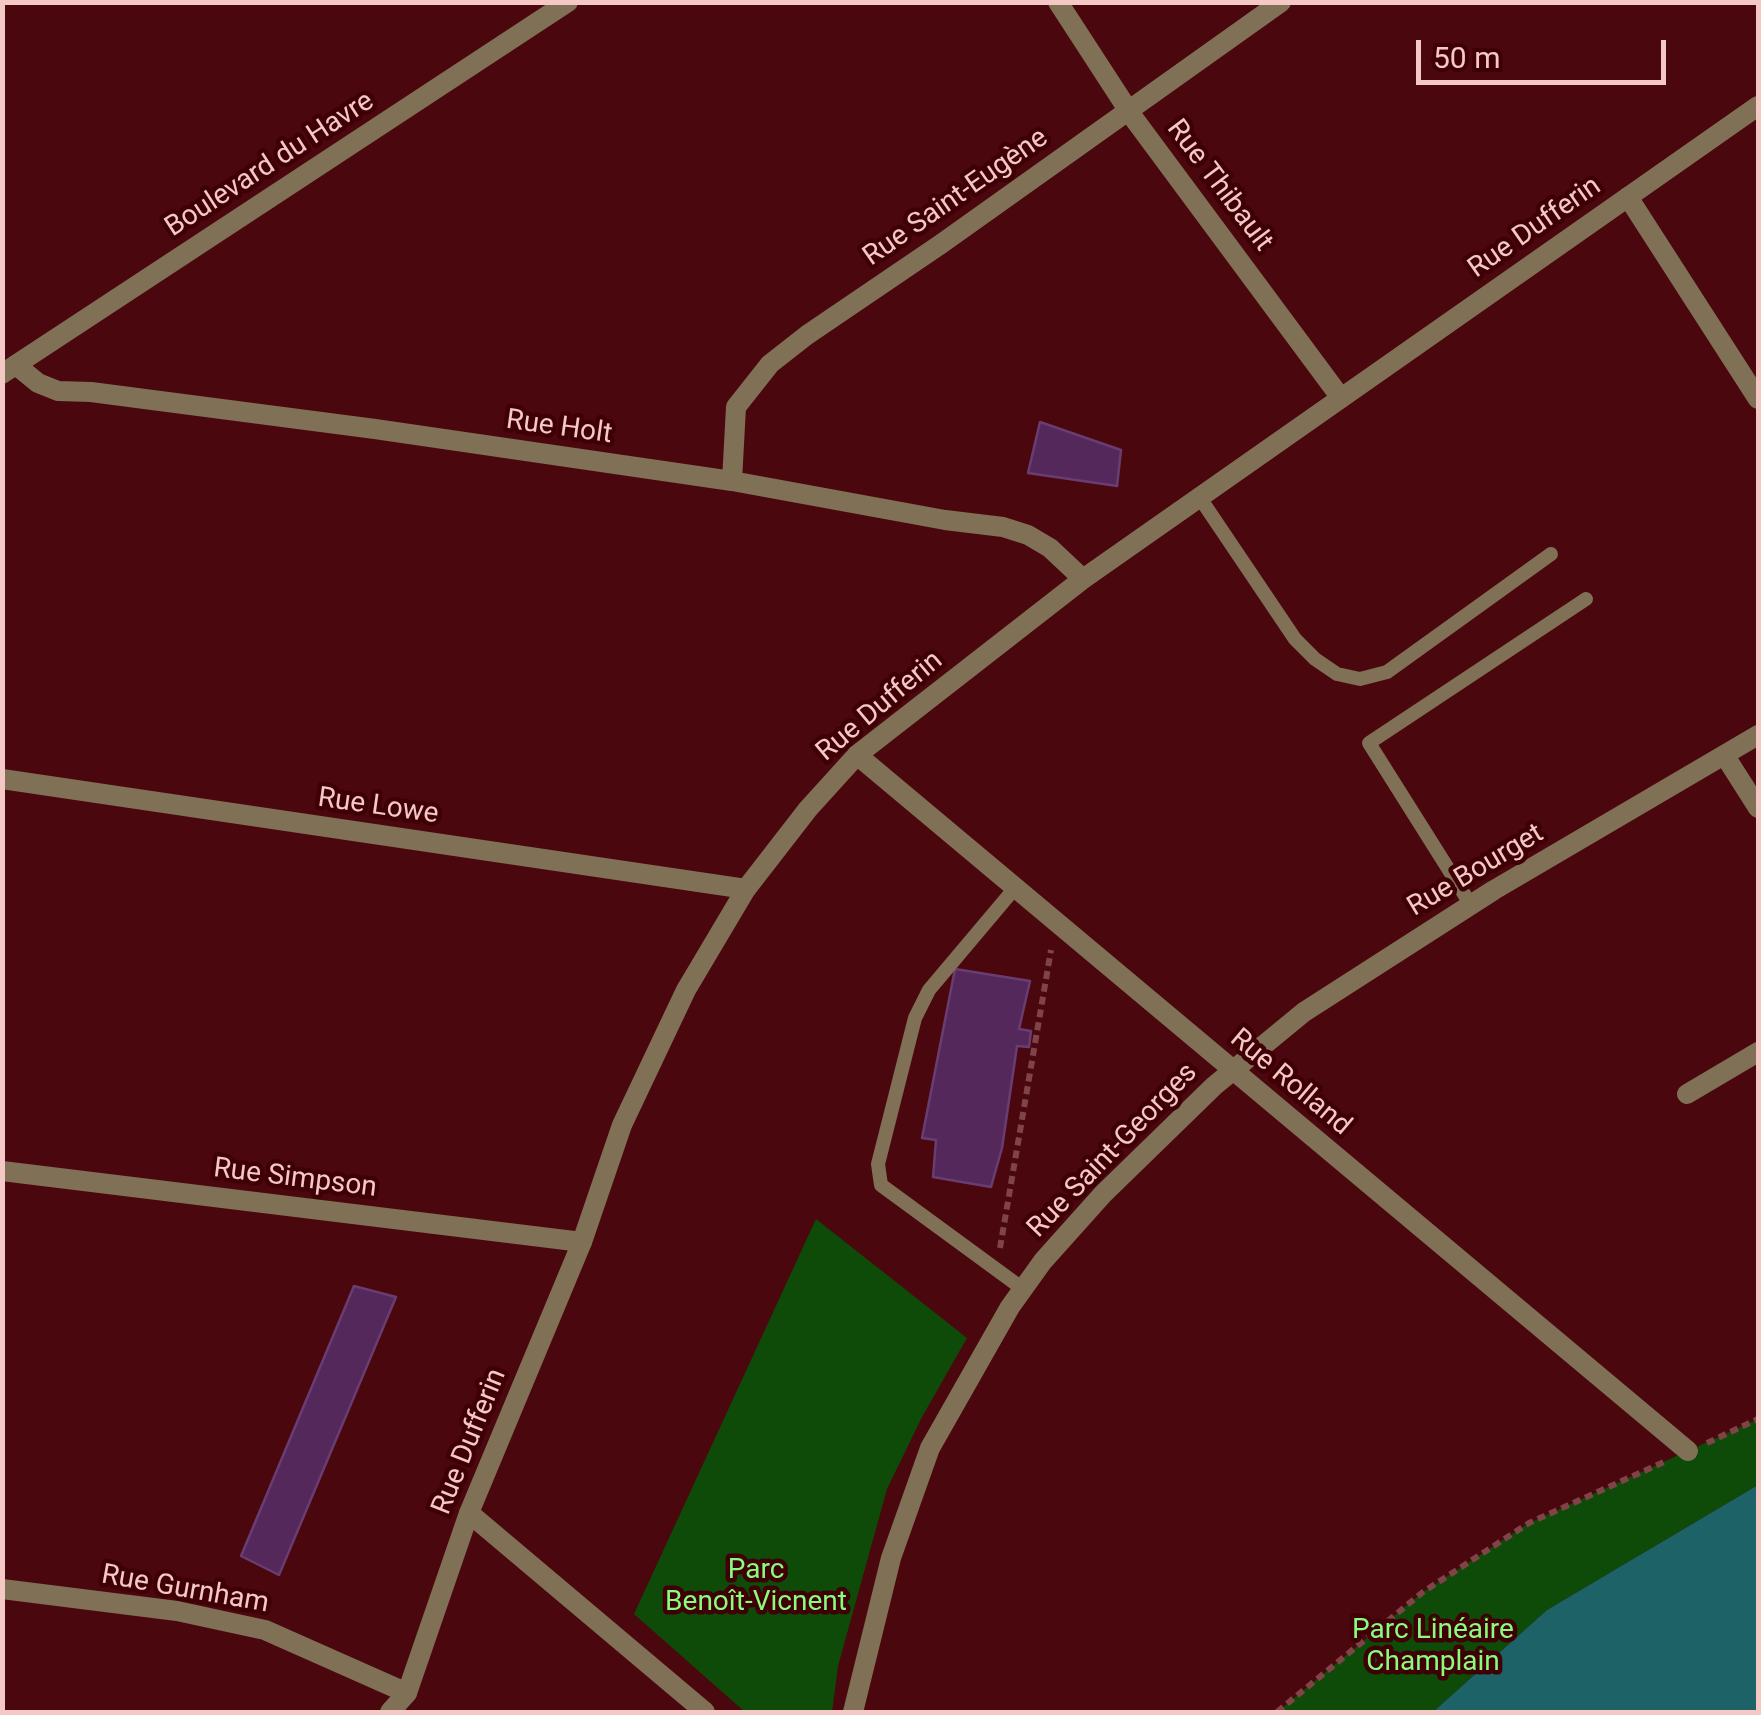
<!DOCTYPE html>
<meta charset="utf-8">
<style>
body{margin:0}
#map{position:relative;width:1761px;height:1715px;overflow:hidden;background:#4b070e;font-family:Roboto,sans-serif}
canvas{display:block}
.frame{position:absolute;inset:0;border:5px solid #f3c8c5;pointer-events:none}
.scale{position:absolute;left:1416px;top:40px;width:250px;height:45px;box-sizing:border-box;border:5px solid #f3c8c5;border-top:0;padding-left:12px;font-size:30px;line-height:35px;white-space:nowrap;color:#f3c8c5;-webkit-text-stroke:8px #3f0005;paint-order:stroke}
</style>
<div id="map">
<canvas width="1761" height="1715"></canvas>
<div class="frame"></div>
<div class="scale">50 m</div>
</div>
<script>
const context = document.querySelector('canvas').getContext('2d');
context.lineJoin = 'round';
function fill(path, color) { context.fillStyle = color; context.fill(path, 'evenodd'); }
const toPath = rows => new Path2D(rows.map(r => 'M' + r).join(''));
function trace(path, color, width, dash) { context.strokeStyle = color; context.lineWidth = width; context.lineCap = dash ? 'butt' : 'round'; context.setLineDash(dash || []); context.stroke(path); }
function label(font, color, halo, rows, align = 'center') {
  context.font = font + ' Roboto,sans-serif'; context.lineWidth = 9; context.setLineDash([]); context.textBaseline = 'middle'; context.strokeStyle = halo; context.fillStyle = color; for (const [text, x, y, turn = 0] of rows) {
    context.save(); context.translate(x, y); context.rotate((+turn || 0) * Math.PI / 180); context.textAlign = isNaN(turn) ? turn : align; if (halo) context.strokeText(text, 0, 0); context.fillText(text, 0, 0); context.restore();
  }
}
fill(toPath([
 [816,1219,967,1338,922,1417,887,1489,838,1666,832,1712,745,1712,634,1614],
 [1758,1419,1758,1485,1547,1610,1433,1712,1277,1712,1423,1592,1529,1523]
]), '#0e4b09');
fill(toPath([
 [1758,1485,1758,1712,1433,1712,1547,1610]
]), '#1d6267');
const building = toPath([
 [1040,422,1121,450,1117,486,1028,473,1040,422],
 [955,969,1030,981,1019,1029,1031,1031,1029,1047,1017,1046,1002,1148,991,1187,933,1177,936,1140,922,1138,955,969],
 [354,1286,396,1297,279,1575,241,1556,354,1286]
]);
fill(building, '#54285b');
trace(building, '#693d71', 2.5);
trace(toPath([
 [1000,1248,1051,950],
 [1707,1443,1758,1419],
 [1277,1712,1423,1592,1529,1523,1664,1462]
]), '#804448', 6, [8, 5]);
trace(toPath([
 [1200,498,1295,639,1315,659,1337,674,1360,679,1387,672,1551,554],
 [1015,888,929,990,915,1018,878,1164,881,1185,1023,1289],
 [1471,905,1369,743,1586,599]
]), '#807055', 14);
trace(toPath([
 [1058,2,1132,116,1341,398],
 [1628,197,1758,399],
 [16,365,38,383,58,391,91,392,375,429,732,481,945,520,1003,527,1028,535,1050,548,1083,579],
 [732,481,736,407,770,364,807,335,941,244,1281,2],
 [857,755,1688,1451],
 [1725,756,1758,808],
 [2,779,746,889],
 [1687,1094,1758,1052],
 [2,1171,582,1242],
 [469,1513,705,1712],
 [2,1589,177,1611,265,1630,407,1693],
 [853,1712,891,1558,930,1448,1010,1307,1043,1261,1103,1194,1214,1086,1304,1012,1494,890,1758,735]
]), '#807055', 20);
trace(toPath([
 [2,374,568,2],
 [390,1712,407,1693,469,1513,582,1242,622,1125,686,990,746,889,808,809,857,755,1083,579,1758,106]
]), '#807055', 20);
label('28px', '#f3c8c5', '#3f0005', [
 ["Boulevard du Havre",270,165,-33],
 ["Rue Thibault",1219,186,53],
 ["Rue Saint-Eugène",956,198,-35],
 ["Rue Dufferin",1535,228,-35],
 ["Rue Holt",559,428,8],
 ["Rue Dufferin",880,707,-40],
 ["Rue Lowe",378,807,8],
 ["Rue Bourget",1476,871,-31],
 ["Rue Rolland",1290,1083,40],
 ["Rue Saint-Georges",1113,1151,-46],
 ["Rue Simpson",295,1179,7],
 ["Rue Dufferin",470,1442,-68],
 ["Rue Gurnham",185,1590,10]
]);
label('28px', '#88fd7d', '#3f0005', [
 ["Parc",756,1571],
 ["Benoît-Vicnent",756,1603],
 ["Parc Linéaire",1433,1631],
 ["Champlain",1433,1663]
]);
</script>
